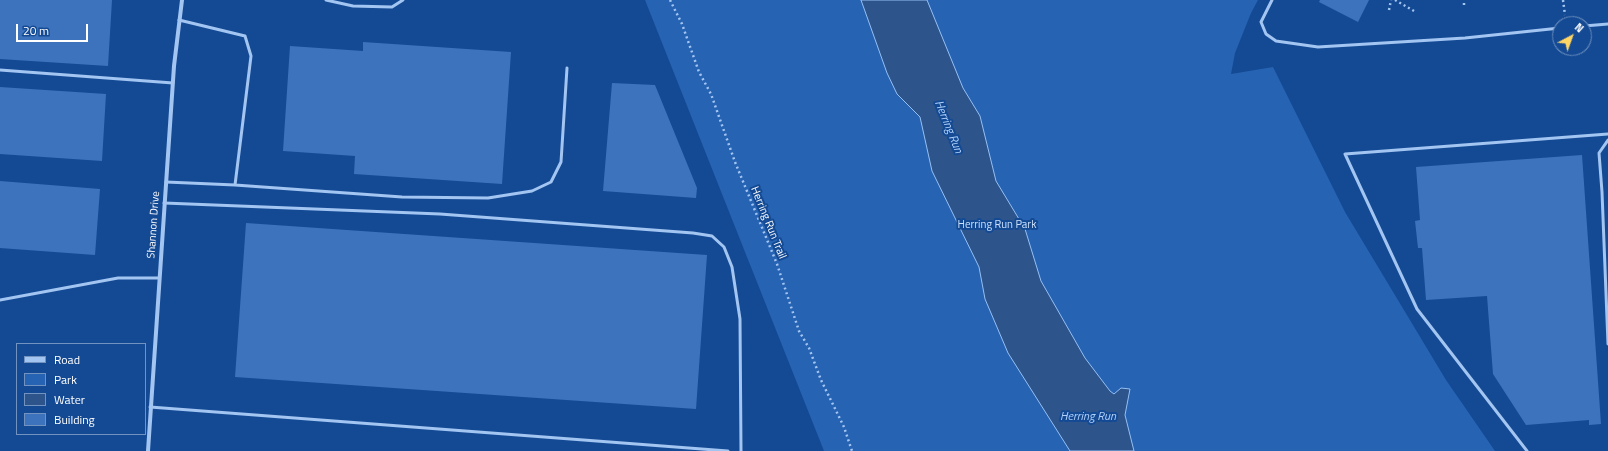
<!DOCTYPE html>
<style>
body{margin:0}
#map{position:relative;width:1608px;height:451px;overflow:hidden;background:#144a94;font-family:"Titillium Web",sans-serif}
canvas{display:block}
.legend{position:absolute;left:16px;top:343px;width:130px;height:92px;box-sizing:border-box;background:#144a94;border:1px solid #7292bf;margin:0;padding:5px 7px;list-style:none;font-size:12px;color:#fff}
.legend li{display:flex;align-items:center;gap:8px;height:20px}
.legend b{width:20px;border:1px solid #7292bf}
.north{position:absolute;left:1552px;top:16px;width:40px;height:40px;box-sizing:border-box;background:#144a94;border:1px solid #7292bf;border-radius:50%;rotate:41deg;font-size:11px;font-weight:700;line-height:16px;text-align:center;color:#fff}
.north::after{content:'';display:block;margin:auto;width:14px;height:18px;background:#ffd564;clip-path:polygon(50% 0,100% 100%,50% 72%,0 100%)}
.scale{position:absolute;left:16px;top:24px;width:72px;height:18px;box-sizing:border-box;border:2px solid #fff;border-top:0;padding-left:5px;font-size:12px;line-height:14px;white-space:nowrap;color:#fff;-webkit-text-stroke:3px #144a94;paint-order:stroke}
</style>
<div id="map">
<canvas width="1608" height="451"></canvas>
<ul class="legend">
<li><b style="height:5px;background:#a3c5f2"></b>Road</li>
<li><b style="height:11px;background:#2663b3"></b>Park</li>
<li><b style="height:11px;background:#2d558b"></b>Water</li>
<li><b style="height:11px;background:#3d73bc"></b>Building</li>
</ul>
<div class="north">N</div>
<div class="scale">20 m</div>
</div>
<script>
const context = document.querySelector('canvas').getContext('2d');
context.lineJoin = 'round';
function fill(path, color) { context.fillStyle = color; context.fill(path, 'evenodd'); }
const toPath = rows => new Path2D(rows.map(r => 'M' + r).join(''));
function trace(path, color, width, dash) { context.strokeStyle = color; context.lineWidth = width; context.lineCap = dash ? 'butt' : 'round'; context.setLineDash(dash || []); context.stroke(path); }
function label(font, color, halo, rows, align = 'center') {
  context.font = font + ' "Titillium Web",sans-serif'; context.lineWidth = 4; context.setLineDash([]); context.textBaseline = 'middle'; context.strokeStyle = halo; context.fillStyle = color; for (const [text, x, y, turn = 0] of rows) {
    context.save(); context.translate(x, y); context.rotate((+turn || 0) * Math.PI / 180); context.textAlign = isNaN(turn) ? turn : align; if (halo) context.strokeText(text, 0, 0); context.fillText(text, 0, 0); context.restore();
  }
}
fill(toPath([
 [645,0,1258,0,1251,13,1235,53,1231,74,1273,67,1345,212,1446,380,1495,451,824,451]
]), '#2663b3');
const water = toPath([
 [861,0,927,0,963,88,980,116,996,181,1025,229,1041,281,1085,358,1110,391,1114,394,1121,388,1130,389,1125,415,1134,451,1070,451,1008,353,985,299,979,267,932,171,920,117,897,94,887,73,861,0]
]);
fill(water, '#2d558b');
trace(water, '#95c0f5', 1);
fill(toPath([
 [0,0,112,0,108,66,0,59],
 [1320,0,1369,0,1358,22,1319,2],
 [363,42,511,52,502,184,354,174,355,156,283,151,290,46,363,51],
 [612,83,655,85,697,188,696,198,603,191],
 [0,87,106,94,102,161,0,154],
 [1582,155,1601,424,1589,425,1589,420,1526,425,1493,374,1487,296,1426,300,1422,248,1418,248,1415,221,1420,220,1416,167],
 [0,181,100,189,95,255,0,248],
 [246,223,707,255,696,409,235,377]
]), '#3d73bc');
trace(toPath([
 [670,0,682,24,699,72,711,94,735,162,777,264,799,331,809,348,821,380,844,427,852,451],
 [1395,0,1414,11],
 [1563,0,1565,15],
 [1464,3,1464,6],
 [1389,10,1391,0]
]), '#a3c5f2', 2.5, [2, 3]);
trace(toPath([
 [326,0,353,6,392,7,403,0],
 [1272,0,1261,22,1266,34,1276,41,1318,47,1465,38,1560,28],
 [1584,26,1608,24],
 [0,70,173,83],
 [1608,140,1599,153,1602,192,1608,344],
 [166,182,235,185,251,56,245,36,179,20],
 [235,185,402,197,488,198,532,191,551,182,561,162,567,68],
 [164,203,440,214,693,233,712,236,724,247,732,267,740,319,741,451],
 [0,300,118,278,159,278],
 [150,407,728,451],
 [1527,451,1417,309,1345,154,1608,134]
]), '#a3c5f2', 3);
trace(toPath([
 [148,451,174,66,182,0]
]), '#a3c5f2', 4);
label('11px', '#fff', '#144a94', [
 ["Herring Run Trail",768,223,68],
 ["Shannon Drive",154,225,-86]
]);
label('11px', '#cbe0fc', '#144a94', [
 ["Herring Run Park",997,225]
]);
label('italic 12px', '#afd0f9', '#144a94', [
 ["Herring Run",948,127,68],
 ["Herring Run",1088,417]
]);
</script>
